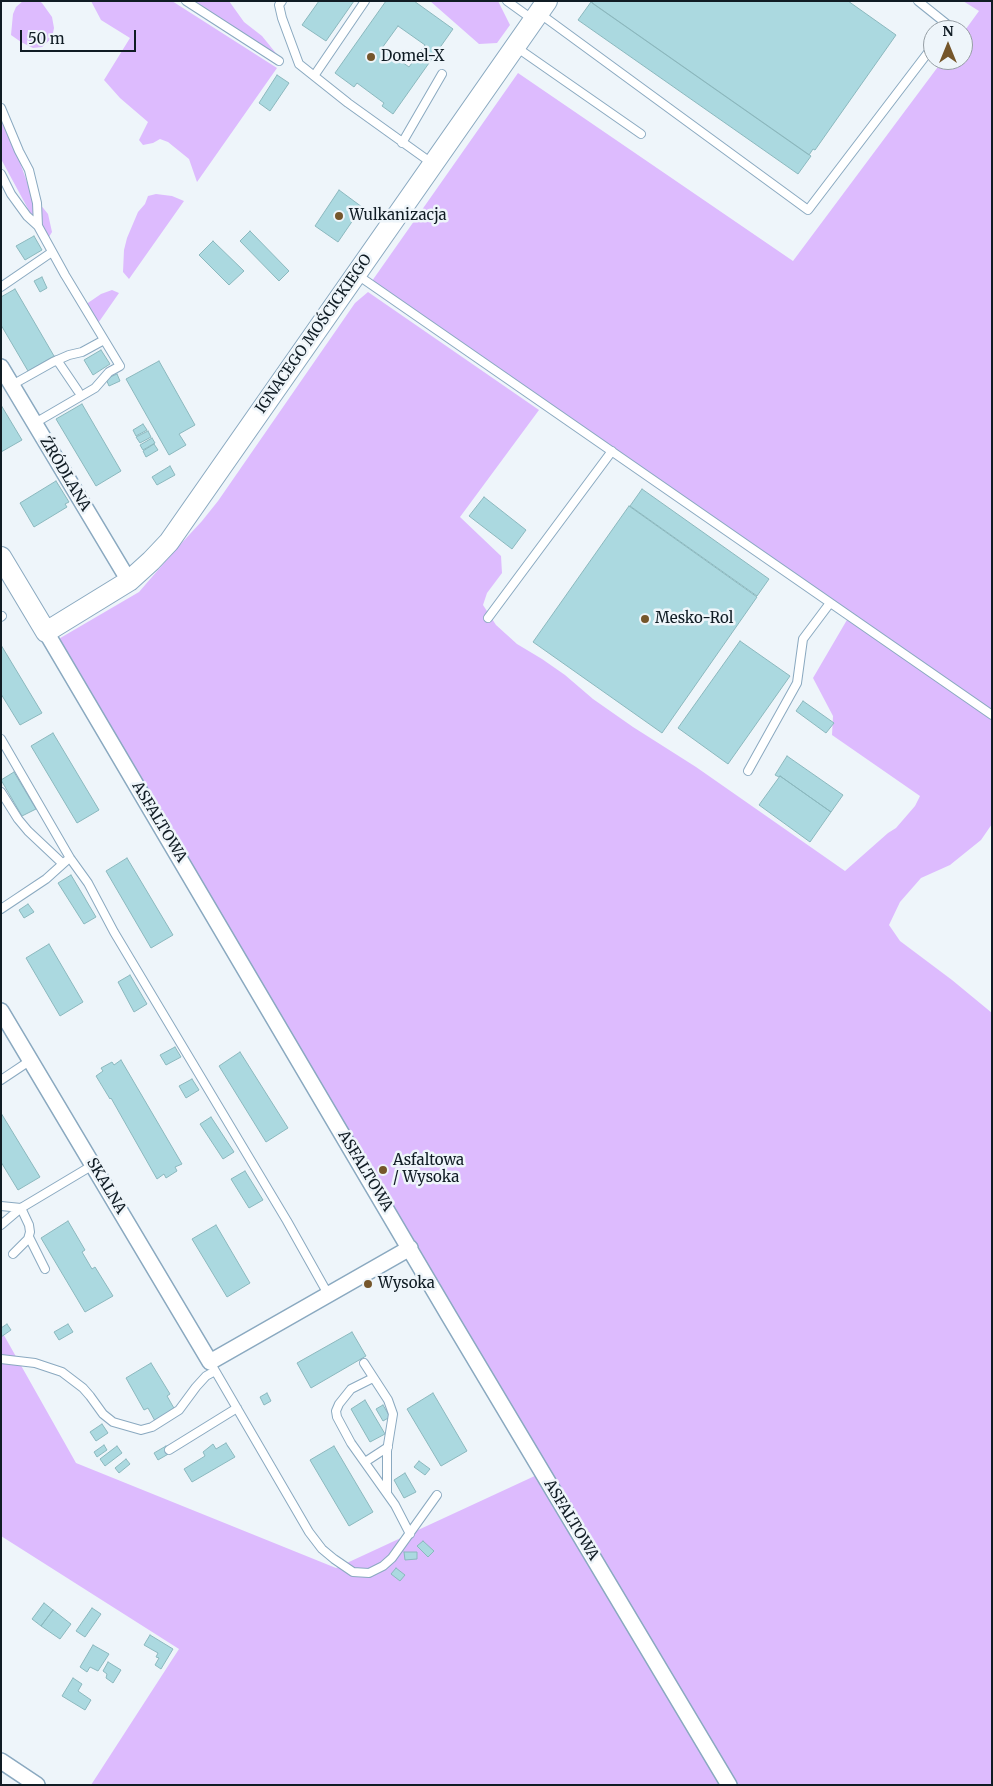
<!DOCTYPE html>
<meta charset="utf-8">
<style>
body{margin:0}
#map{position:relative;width:993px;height:1786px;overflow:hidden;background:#eef5fa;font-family:Merriweather,serif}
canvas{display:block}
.frame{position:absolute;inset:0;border:2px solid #101c24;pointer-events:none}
.north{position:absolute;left:923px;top:20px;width:50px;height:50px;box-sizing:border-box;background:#eef5fa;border:1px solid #959ea4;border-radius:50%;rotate:0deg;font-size:14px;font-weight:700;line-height:20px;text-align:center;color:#101c24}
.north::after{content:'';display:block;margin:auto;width:18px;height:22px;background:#75562b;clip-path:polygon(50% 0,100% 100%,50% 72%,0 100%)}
.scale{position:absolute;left:20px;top:30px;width:116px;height:22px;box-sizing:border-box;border:2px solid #101c24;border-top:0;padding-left:6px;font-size:15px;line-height:18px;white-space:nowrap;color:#101c24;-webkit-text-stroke:4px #eef5fa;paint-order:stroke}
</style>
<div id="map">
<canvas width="993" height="1786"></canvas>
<div class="frame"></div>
<div class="north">N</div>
<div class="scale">50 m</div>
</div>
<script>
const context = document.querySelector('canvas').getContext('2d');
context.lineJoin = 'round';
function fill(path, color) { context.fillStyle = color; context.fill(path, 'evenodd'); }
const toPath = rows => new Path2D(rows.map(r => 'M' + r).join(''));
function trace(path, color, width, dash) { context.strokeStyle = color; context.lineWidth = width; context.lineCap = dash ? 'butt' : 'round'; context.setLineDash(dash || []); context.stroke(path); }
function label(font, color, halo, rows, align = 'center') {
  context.font = font + ' Merriweather,serif'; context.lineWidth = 5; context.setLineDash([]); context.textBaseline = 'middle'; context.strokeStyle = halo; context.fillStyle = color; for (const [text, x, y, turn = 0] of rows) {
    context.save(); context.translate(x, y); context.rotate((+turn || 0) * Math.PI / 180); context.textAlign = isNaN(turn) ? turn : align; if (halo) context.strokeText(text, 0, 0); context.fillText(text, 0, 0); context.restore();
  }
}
fill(toPath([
 [23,1,39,1,42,3,52,17,54,28,52,38,42,47,33,48,21,42,11,35,13,14,16,7],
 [91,1,172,1,277,68,197,182,189,159,168,142,160,139,153,143,143,145,139,140,148,122,120,98,104,80,130,38,101,20],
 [188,1,229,1,244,22,262,36,279,57],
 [430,1,498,1,510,25,497,43,479,44],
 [963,1,992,1,992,824,981,840,950,865,921,878,900,902,889,925,900,941,952,980,992,1013,992,1785,91,1785,179,1649,1,1536,1,1330,76,1463,336,1568,539,1474,50,644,139,592,177,548,202,521,218,501,355,303,368,292,539,410,460,517,501,556,502,573,487,593,483,605,496,625,517,644,542,659,565,675,593,699,633,727,696,767,845,871,888,833,896,828,915,806,920,796,832,735,833,716,813,678,851,613,372,281,518,73,793,261,943,60,963,60,963,33,979,11],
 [1,110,31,193,48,214,52,232,46,242,1,159],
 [156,194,172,196,184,201,129,279,123,272,124,250,127,238,138,212,145,204,148,196],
 [112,290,119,293,94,329,82,307,101,294]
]), '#ddbbfe');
const building = toPath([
 [319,1,354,1,326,41,302,25,319,1],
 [386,1,414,1,453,29,393,114,382,106,384,103,357,83,354,87,335,73,386,1],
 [398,26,425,45,409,67,382,48,398,26],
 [593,1,848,1,896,35,815,150,813,149,809,155,592,3,593,1],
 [591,2,811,156,798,174,578,20,591,2],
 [277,75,289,83,270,111,259,103,277,75],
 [339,190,362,207,338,242,315,226,339,190],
 [250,231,289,271,279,281,240,241,250,231],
 [34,236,42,250,25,260,16,246,34,236],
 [213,241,244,271,229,285,199,255,213,241],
 [42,277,47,288,40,292,34,281,42,277],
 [15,289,54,356,28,371,1,325,1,297,15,289],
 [101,350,110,364,93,375,84,360,101,350],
 [159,361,195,425,179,434,186,445,169,455,126,379,159,361],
 [117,374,120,381,109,386,106,379,117,374],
 [82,404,121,471,96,486,56,419,82,404],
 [1,405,22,440,1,452,1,405],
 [143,424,147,430,136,436,133,430,143,424],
 [148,431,151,437,140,443,136,437,148,431],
 [152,438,155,443,143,450,140,445,152,438],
 [154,444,158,450,146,457,143,451,154,444],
 [170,466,175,475,157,485,152,477,170,466],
 [56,481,69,502,65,504,67,507,34,527,20,503,56,481],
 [642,489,769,579,757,596,630,506,642,489],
 [484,497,526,530,512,549,469,516,484,497],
 [629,506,757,597,662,733,533,642,629,506],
 [740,641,790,676,728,764,678,728,740,641],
 [1,645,42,713,20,725,1,694,1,645],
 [803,701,834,723,826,733,796,711,803,701],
 [53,733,99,810,77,823,31,746,53,733],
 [787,756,843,795,831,812,780,776,779,777,775,775,787,756],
 [14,772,36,809,22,816,1,780,14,772],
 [780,776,831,812,810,842,759,805,780,776],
 [127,858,173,935,151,948,106,871,127,858],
 [71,875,96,917,84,924,58,883,71,875],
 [28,904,34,912,24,918,19,910,28,904],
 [49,944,83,1002,60,1016,26,958,49,944],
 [130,975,147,1004,134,1012,118,982,130,975],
 [175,1047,181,1057,166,1065,160,1055,175,1047],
 [240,1052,288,1128,266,1142,219,1066,240,1052],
 [121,1060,182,1164,175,1167,177,1171,166,1178,164,1174,157,1179,111,1098,110,1099,96,1076,103,1071,101,1068,112,1062,114,1065,121,1060],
 [192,1079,199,1090,186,1098,179,1086,192,1079],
 [1,1113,40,1177,18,1190,1,1162,1,1113],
 [211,1117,234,1152,223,1159,200,1124,211,1117],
 [245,1171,263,1200,249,1208,231,1179,245,1171],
 [68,1221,85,1250,82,1252,92,1269,95,1267,113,1296,85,1312,41,1238,68,1221],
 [216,1225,250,1283,227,1297,192,1239,216,1225],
 [7,1324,11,1330,1,1337,1,1328,7,1324],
 [68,1324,73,1332,59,1340,54,1332,68,1324],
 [352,1332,366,1356,311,1388,297,1363,352,1332],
 [151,1363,170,1394,167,1396,175,1410,155,1421,148,1408,144,1410,126,1378,151,1363],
 [267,1393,271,1401,264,1405,260,1397,267,1393],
 [433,1393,467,1451,441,1466,407,1409,433,1393],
 [365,1400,385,1434,370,1442,351,1409,365,1400],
 [383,1405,390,1417,383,1421,376,1409,383,1405],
 [102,1424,108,1433,96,1441,90,1432,102,1424],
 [226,1443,235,1457,192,1482,184,1469,205,1456,203,1452,213,1444,216,1449,226,1443],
 [104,1445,107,1450,97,1457,94,1452,104,1445],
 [117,1446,122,1453,105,1466,100,1459,117,1446],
 [166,1446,170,1453,158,1460,154,1453,166,1446],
 [334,1446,373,1512,349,1526,310,1460,334,1446],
 [126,1459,130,1464,119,1473,115,1468,126,1459],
 [419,1461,430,1469,425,1475,414,1467,419,1461],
 [405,1473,416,1492,404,1498,394,1480,405,1473],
 [423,1541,434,1551,428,1557,417,1546,423,1541],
 [404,1552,417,1552,417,1559,405,1560,404,1552],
 [396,1568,405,1575,400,1581,391,1574,396,1568],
 [44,1603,53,1610,41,1626,32,1619,44,1603],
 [92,1608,101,1614,85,1637,76,1631,92,1608],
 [53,1610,71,1624,60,1639,41,1626,53,1610],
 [150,1635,173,1649,161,1669,155,1665,159,1658,156,1657,158,1653,144,1645,150,1635],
 [93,1645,109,1654,98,1671,90,1667,87,1672,80,1667,93,1645],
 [108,1662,121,1670,113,1683,106,1678,107,1674,103,1671,108,1662],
 [73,1678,82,1684,78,1691,91,1700,85,1710,62,1696,73,1678]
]);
fill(building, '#abd9e0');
trace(building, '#8bb8be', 1);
const service = toPath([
 [186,1,279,61],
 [282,1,279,5,282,18,299,64,348,103,433,164],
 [507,1,532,19],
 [918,1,948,25,945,30],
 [539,13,808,210,933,46],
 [516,47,641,134],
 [314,76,365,1],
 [1,108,19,151,29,170,37,203,38,226],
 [402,143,442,74],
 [1,174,11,194,27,216,38,226,65,275,120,366,109,372,95,388,35,423],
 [356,274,992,715],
 [1,287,52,252],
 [57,360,78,391],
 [12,385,53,362,69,355,82,352,104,340],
 [1,617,2,616],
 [488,618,612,451],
 [1,739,70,858,88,883,114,932,287,1221,328,1294],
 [748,771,797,683,803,639,830,603],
 [1,792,18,819,28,831,62,863],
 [1,909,46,879,66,861],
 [1,1080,31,1060],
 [1,1206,21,1208,93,1165],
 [1,1225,21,1208,29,1225,30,1232,28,1239,13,1254],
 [29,1237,45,1269],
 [1,1359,35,1363,62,1372,83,1388,90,1396,103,1414,113,1422,141,1430,152,1427,179,1410,196,1387,206,1376,215,1371],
 [210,1362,309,1532,322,1549,334,1559,353,1572,369,1573,383,1566,392,1558,437,1495],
 [364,1363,388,1400,393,1414,387,1451,387,1493],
 [373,1378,351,1389,339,1404,336,1411,337,1417,351,1443,395,1505,410,1534],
 [169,1450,237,1408],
 [365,1462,388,1447]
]);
const minor = toPath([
 [1,367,129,581],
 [46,632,449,1316,729,1785],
 [1,1011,210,1362,410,1248],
 [1,1761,37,1785]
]);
const tertiary = toPath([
 [1,557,46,632,129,581,151,561,169,542,547,1]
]);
trace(service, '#8aa9c0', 10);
trace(minor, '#8aa9c0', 18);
trace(tertiary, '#8aa9c0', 22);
trace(service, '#fff', 8);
trace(minor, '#fff', 15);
trace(tertiary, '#fff', 20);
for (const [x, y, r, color] of [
 [371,57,5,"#75562b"],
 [339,216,5,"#75562b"],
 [645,619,5,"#75562b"],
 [383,1170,5,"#75562b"],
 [368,1284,5,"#75562b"]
]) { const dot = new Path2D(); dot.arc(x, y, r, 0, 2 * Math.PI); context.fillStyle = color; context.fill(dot); trace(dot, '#eef5fa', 2); }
label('15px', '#101c24', '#eef5fa', [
 ["Domel-X",381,57],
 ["Wulkanizacja",349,216],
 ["Mesko-Rol",655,619],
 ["Asfaltowa",393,1161],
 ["/ Wysoka",393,1178],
 ["Wysoka",378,1284]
], 'left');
label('15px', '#101c24', '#eef5fa', [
 ["IGNACEGO MOŚCICKIEGO",314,334,-55],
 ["ŹRÓDLANA",65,474,59],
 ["ASFALTOWA",159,822,59],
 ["ASFALTOWA",365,1171,59],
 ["SKALNA",106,1186,59],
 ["ASFALTOWA",571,1520,59]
]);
</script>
